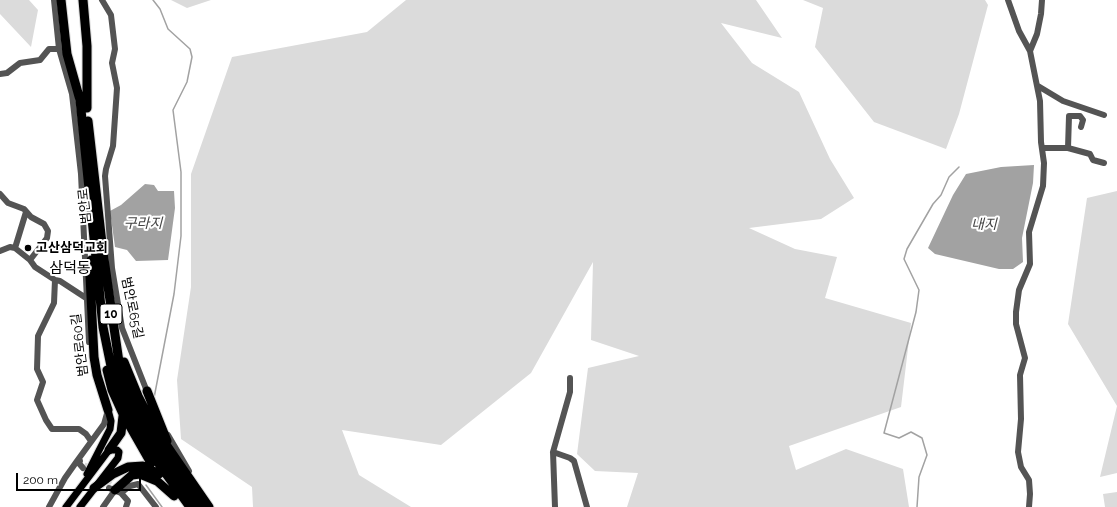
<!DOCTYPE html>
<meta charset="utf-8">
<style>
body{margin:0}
#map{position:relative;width:1117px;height:507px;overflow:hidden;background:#fff;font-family:Raleway,sans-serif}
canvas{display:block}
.scale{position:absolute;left:16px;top:473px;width:125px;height:18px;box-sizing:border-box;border:2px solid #000;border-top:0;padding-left:5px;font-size:12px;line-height:14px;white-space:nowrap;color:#000;-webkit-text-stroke:3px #fff;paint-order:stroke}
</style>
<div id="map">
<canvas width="1117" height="507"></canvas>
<div class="scale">200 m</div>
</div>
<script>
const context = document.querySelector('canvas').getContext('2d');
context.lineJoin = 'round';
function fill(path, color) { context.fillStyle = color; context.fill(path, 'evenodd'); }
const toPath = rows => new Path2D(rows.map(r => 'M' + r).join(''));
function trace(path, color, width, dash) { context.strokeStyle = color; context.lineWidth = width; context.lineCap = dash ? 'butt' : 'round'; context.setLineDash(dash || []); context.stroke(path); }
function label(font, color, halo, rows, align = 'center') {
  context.font = font + ' Raleway,"Noto Sans KR",sans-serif'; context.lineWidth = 4; context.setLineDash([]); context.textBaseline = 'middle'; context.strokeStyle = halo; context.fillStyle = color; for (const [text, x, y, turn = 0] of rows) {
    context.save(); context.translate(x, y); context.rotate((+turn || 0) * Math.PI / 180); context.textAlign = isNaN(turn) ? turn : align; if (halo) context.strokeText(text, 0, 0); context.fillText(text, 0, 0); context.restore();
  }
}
fill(toPath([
 [0,0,29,0,38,10,31,47,0,14],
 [171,0,211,0,187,8],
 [406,0,756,0,782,38,721,23,752,63,799,92,830,159,854,198,821,219,749,228,795,249,837,257,825,298,911,323,901,407,789,446,796,470,846,449,903,469,909,507,627,507,638,473,595,471,577,454,588,368,639,356,591,340,593,262,531,373,441,445,342,430,359,475,411,507,253,507,252,487,181,439,177,380,191,287,191,174,232,57,367,32],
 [803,0,985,0,988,5,959,114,946,149,874,122,815,47,823,8],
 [1117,191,1117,473,1100,477,1117,406,1068,324,1087,198],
 [1117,492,1117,507,1105,507,1103,494]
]), '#dbdbdb');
fill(toPath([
 [1034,165,1033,183,1022,238,1023,262,1013,269,999,269,935,254,928,248,953,195,966,174,1001,167],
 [145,184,154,185,158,191,174,191,175,208,168,260,136,261,127,250,115,247,110,211,121,205]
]), '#a2a2a2');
trace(toPath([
 [153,0,160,9,168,29,190,49,192,57,187,82,173,110,181,172,181,236,174,294,154,398],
 [146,485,162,507],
 [917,507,919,477,927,455,922,438,911,432,899,438,884,433,916,312,919,290,904,259,907,249,933,204,941,195,949,177,959,167]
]), '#a2a2a2', 1.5);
trace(toPath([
 [84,465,111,485]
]), '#d9d9d9', 6, [6, 3]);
const major = toPath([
 [87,474,110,429,111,421,108,410],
 [66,507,109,450,117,450,119,452,118,458,80,507]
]);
const highway = toPath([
 [61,0,67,54,80,100,103,327,112,371,137,428,154,457,190,507],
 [83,0,87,46,87,108],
 [88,121,103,252,120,369,144,424,161,452,200,507],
 [91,260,90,276,94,357,97,375,108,410],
 [124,362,138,396,154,427,209,507],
 [107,370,112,390,123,414,151,463],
 [147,391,167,441],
 [109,450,121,433,123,416],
 [94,488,113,474,128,467,143,466,159,474],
 [115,490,132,475,140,474,157,481,174,496]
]);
trace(major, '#dbdbdb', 9);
trace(highway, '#dbdbdb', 11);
trace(toPath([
 [54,0,59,49,72,94,81,174,89,342],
 [102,0,111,15,115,49,112,63,117,88,113,146,106,169,105,176,112,268,122,328,148,394],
 [1008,0,1019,31,1030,51,1040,101,1041,142,1044,163,1043,186,1029,232,1030,264,1019,290,1016,312,1016,324,1025,358,1020,375,1021,419,1018,452,1021,467,1029,480,1030,494,1029,507],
 [1030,51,1037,34,1041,14,1042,0],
 [0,74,7,73,20,63,40,60,49,49,59,49],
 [1038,86,1063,101,1104,115],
 [1042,148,1068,148,1090,154,1093,160,1104,163],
 [1068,148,1069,116,1080,116,1083,120,1081,127],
 [0,194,8,203,24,209,31,217,44,224,48,231,47,238,30,260,35,267,55,280],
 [26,212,15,248,30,260],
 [0,251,10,247,15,248],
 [86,298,60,281,55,280,54,303,38,336,37,369,43,382,37,400,46,420,52,429,79,429,86,434,91,441],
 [168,435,189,471],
 [553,452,570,458,574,461,587,507],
 [83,468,77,461,104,424,108,410],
 [109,488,121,493,130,486,138,484,156,507],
 [121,493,128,501,126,507],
 [49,507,65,478,77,461,80,461],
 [103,507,115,490],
 [555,507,553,452,570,392,570,378]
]), '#545454', 6);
trace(major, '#000', 7);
trace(highway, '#000', 9);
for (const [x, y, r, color] of [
 [28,248,4,"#000"]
]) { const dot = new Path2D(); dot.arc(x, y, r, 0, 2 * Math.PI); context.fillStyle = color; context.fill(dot); trace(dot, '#fff', 1.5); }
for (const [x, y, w] of [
 [111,314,22]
]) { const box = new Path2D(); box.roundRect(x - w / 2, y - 10, w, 20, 3); context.fillStyle = '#fff'; context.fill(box); trace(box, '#000', 1); }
label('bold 12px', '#000', null, [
 ["10",111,314]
]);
label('13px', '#000', '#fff', [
 ["범안로",85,206,-96],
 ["범안로65길",132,308,78],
 ["범안로60길",80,345,-97]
]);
label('bold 13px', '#000', '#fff', [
 ["고산삼덕교회",36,248]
], 'left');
label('italic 14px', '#434343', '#fff', [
 ["구라지",143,224],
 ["내지",984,225]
]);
label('15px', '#000', '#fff', [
 ["삼덕동",70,268]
]);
</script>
